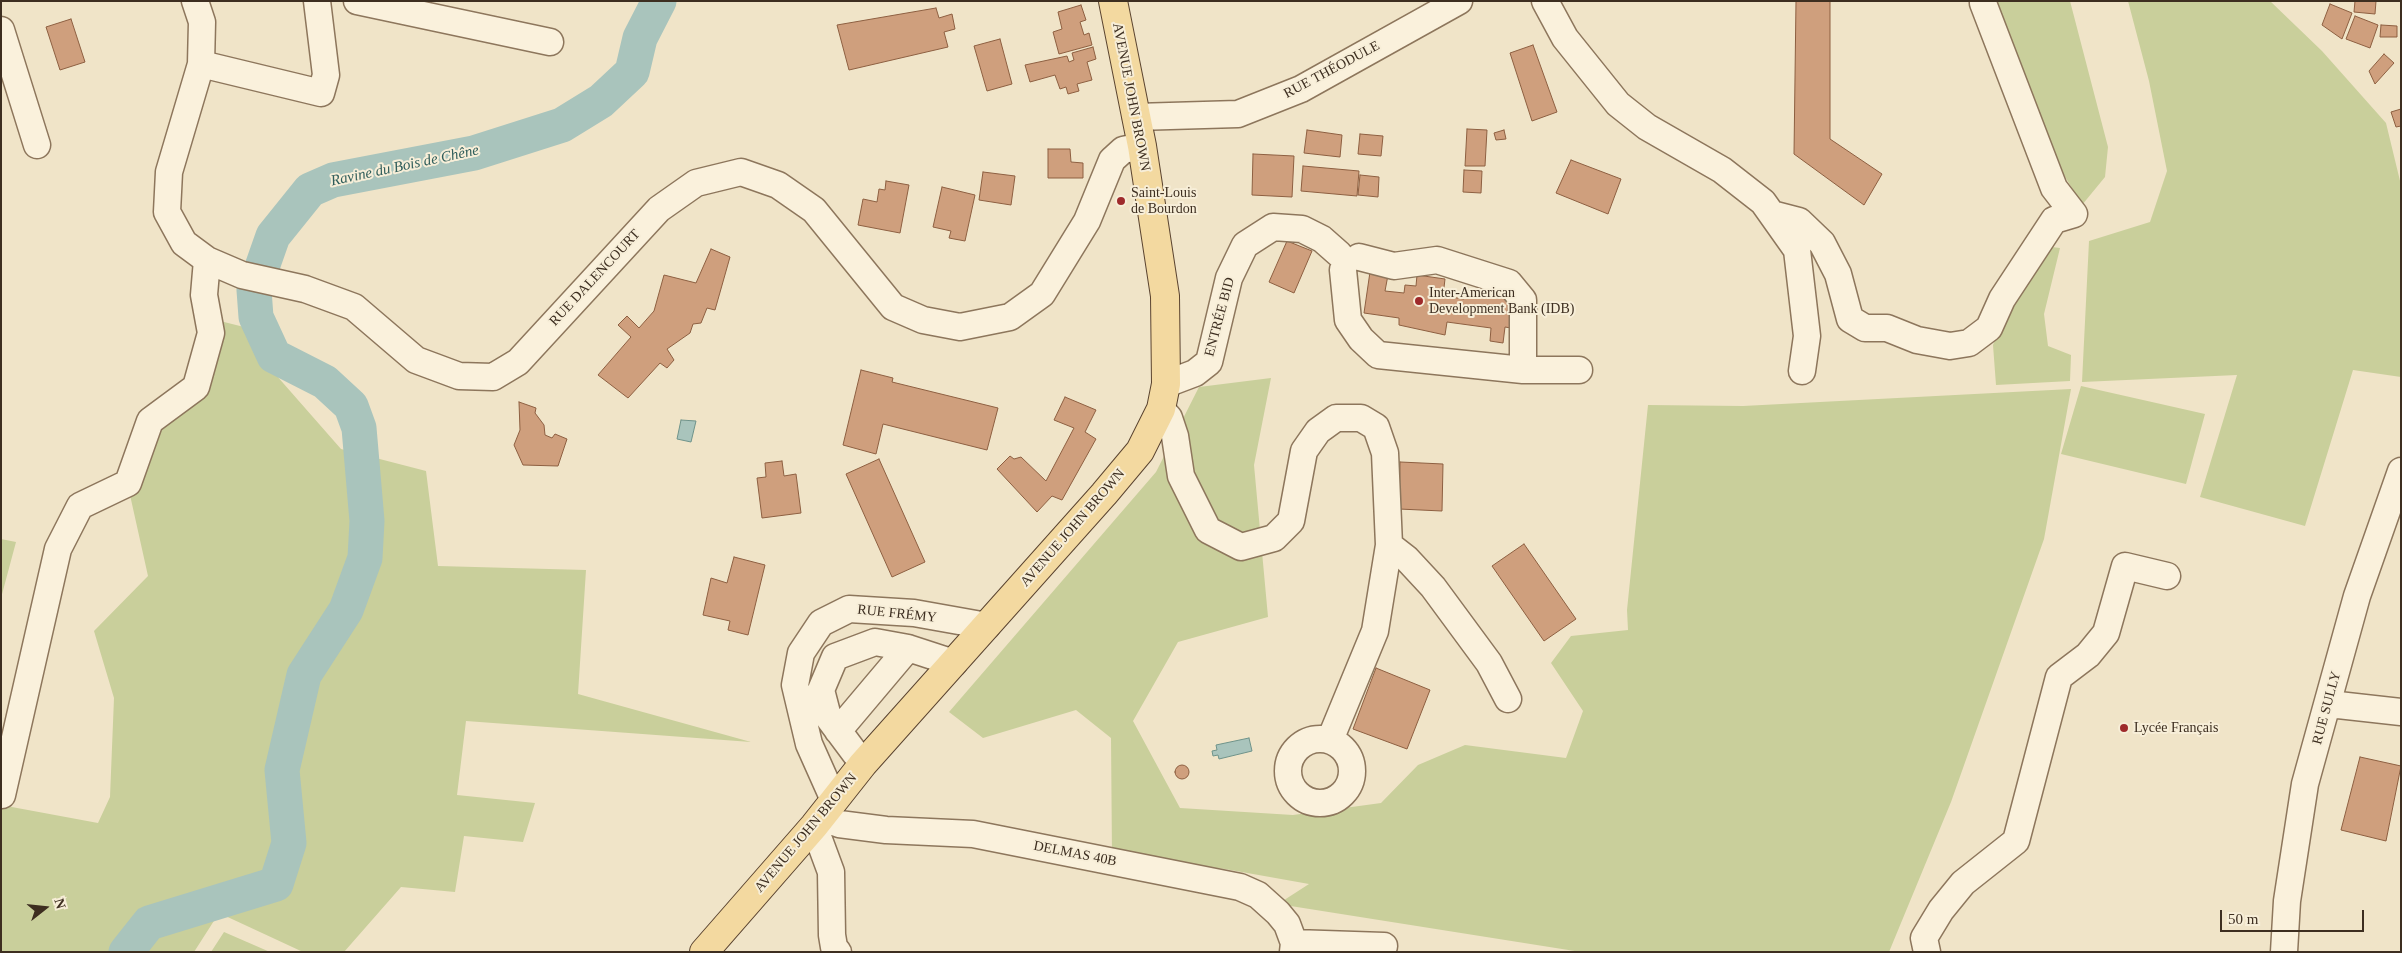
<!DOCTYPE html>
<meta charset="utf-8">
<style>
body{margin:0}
#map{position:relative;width:2402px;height:953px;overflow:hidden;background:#f0e4c8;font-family:"Times New Roman",serif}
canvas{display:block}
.frame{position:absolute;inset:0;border:2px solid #3d2e20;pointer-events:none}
.north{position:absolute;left:20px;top:883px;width:50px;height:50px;-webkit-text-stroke:4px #f7eed8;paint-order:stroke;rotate:74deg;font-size:14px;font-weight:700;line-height:20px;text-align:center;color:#3d2e20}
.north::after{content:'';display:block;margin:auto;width:18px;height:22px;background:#3d2e20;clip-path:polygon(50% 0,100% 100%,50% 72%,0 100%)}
.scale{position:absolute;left:2220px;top:910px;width:144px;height:22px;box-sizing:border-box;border:2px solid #3d2e20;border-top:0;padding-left:6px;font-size:15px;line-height:18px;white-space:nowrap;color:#3d2e20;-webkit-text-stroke:4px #f7eed8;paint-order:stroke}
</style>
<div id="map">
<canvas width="2402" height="953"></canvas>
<div class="frame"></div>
<div class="north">N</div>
<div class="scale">50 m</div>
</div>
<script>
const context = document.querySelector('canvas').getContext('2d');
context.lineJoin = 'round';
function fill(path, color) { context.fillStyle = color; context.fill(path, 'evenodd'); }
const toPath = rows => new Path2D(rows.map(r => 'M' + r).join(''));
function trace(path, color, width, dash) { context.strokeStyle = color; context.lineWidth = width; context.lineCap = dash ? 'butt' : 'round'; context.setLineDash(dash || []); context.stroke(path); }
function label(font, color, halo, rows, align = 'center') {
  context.font = font + ' "Times New Roman",serif'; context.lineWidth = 4; context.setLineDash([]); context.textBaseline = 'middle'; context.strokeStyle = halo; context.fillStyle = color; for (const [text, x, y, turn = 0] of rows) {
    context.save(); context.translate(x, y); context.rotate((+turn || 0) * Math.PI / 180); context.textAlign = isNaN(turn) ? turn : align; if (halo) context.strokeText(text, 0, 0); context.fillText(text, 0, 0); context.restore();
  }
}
fill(toPath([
 [1997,1,2070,1,2108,147,2105,177,2082,205,2058,165],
 [2128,1,2270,1,2322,51,2386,123,2401,185,2401,377,2353,370,2305,526,2200,497,2237,375,2082,382,2089,241,2150,222,2167,171,2149,81],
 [2035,245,2060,248,2044,314,2048,346,2071,355,2070,381,1996,385,1993,345],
 [220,321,248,328,262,359,341,449,426,471,438,566,586,570,578,694,751,742,466,721,457,795,535,803,523,842,464,836,455,892,401,887,344,952,303,952,219,913,194,952,1,952,1,805,98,823,110,797,114,698,94,631,148,576,130,495,158,420,206,391],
 [1271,378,1254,465,1268,617,1178,642,1133,721,1180,808,1293,815,1381,803,1418,765,1465,745,1566,758,1583,711,1551,663,1571,636,1628,630,1627,610,1648,405,1743,406,2071,389,2044,539,1951,802,1889,952,1581,952,1278,904,1309,884,1225,869,1112,856,1111,738,1076,710,983,738,949,712,1156,472,1199,387],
 [2081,386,2205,414,2186,484,2061,454],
 [1,539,16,542,1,598],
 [224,932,270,952,211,952]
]), '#c9cf9b');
const water = toPath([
 [681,420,696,421,691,442,677,439,681,420],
 [1249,738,1252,751,1219,759,1218,755,1213,756,1212,751,1217,750,1216,745,1249,738]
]);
fill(water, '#a9c4bc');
trace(water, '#6f938a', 1);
trace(toPath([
 [126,952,149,923,276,884,289,843,282,770,304,675,346,610,365,558,367,521,359,428,351,406,325,382,274,356,256,317,254,290,273,236,310,190,333,180,474,153,562,125,601,101,632,72,640,38,659,1]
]), '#a9c4bc', 35);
const building = toPath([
 [1796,1,1830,1,1830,139,1882,174,1864,205,1794,154,1796,1],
 [2355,1,2376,1,2375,14,2354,12,2355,1],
 [2330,4,2352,13,2342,39,2322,25,2330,4],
 [1081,5,1086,20,1080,22,1084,35,1089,33,1092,45,1059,54,1053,32,1062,29,1058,12,1081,5],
 [936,8,939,18,952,14,955,29,944,32,948,47,849,70,837,25,936,8],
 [2355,16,2378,25,2370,48,2346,39,2355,16],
 [71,19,85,62,60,70,46,27,71,19],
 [2381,25,2397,26,2397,37,2380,37,2381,25],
 [1000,39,1012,84,987,91,974,46,1000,39],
 [1533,45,1557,112,1532,121,1510,53,1533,45],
 [1093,47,1096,59,1087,62,1092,80,1077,84,1079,91,1068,94,1066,87,1060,89,1055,75,1030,82,1025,65,1067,56,1069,62,1074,60,1072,53,1093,47],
 [2384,54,2394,63,2375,84,2369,71,2384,54],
 [2401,109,2401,126,2396,127,2391,112,2401,109],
 [1467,129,1487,130,1485,166,1465,166,1467,129],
 [1307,130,1342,135,1340,157,1304,153,1307,130],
 [1504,130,1506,139,1496,140,1494,133,1504,130],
 [1360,134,1383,136,1381,156,1358,154,1360,134],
 [1048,149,1070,149,1071,162,1083,163,1083,178,1048,178,1048,149],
 [1253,154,1294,156,1292,197,1252,195,1253,154],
 [1571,160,1621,179,1608,214,1556,193,1571,160],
 [1303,166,1359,171,1357,196,1301,191,1303,166],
 [1464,170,1482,171,1481,193,1463,192,1464,170],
 [983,172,1015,176,1011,205,979,200,983,172],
 [1360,175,1379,177,1378,197,1358,195,1360,175],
 [886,181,909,185,900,233,858,225,863,199,877,202,879,189,885,190,886,181],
 [942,187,975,195,965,241,949,238,951,231,933,227,942,187],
 [1287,241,1312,251,1294,293,1269,282,1287,241],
 [711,249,730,257,715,310,707,308,701,323,693,324,690,333,667,349,674,360,667,368,660,363,628,398,598,375,631,337,618,325,627,316,639,328,654,311,664,275,696,283,711,249],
 [1370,272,1388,275,1385,291,1404,293,1405,285,1416,286,1417,275,1445,279,1443,296,1464,299,1464,290,1509,298,1507,313,1513,314,1511,328,1505,327,1503,343,1490,341,1491,328,1447,322,1445,335,1399,325,1399,318,1364,313,1370,272],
 [861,370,893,378,892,382,998,408,987,450,883,424,876,454,843,445,861,370],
 [1065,397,1096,410,1085,432,1096,439,1062,500,1052,496,1037,512,997,469,1010,456,1014,459,1021,457,1046,481,1074,428,1054,420,1065,397],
 [519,402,536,408,535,413,544,425,545,435,552,438,555,434,567,439,558,466,523,465,514,445,520,430,519,402],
 [879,459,925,562,892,577,846,474,879,459],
 [782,461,784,476,796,474,801,513,762,518,757,478,766,477,765,463,782,461],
 [1400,462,1443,464,1442,511,1399,509,1400,462],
 [1524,544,1576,619,1544,641,1492,566,1524,544],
 [734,557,765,565,748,635,728,630,730,621,703,615,711,578,727,583,734,557],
 [1376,668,1430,690,1407,749,1353,729,1376,668],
 [2360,757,2401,766,2386,841,2341,830,2360,757],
 '1175 772a7 7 0 1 1 14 0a7 7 0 1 1-14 0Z'
]);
fill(building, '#cf9f7d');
trace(building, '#8d5f41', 1);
const minor = toPath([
 [195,1,202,22,201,64,169,172,167,212,184,243,207,260,242,275,305,289,354,307,416,360,459,376,493,377,518,362,659,209,696,183,741,172,778,185,814,210,893,307,923,320,960,327,1010,317,1042,294,1087,221,1112,160,1123,150,1142,146],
 [357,1,550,42],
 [1545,1,1565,38,1618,104,1647,127,1722,170,1763,202,1797,250,1807,336,1802,371],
 [1,30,37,145],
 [201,64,321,93,326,75,317,1],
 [1136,117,1238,114,1301,89,1459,1],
 [1772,214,1799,221,1822,243,1838,274,1850,319,1865,328,1887,328,1917,340,1950,346,1969,343,1989,328,2002,299,2054,220,2074,214,2054,188,1983,3],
 [1359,257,1394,266,1437,260,1509,283,1523,300,1523,370],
 [1343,270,1348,320,1361,339,1378,355,1523,370,1579,370],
 [1166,384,1195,373,1209,362,1229,278,1245,245,1273,227,1302,229,1322,239,1339,254],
 [1161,409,1169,418,1175,436,1181,476,1208,530,1241,547,1274,538,1291,521,1304,451,1318,431,1336,418,1361,418,1376,427,1385,453,1389,545,1375,631,1330,740],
 [1389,545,1407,559,1433,587,1489,663,1508,699],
 [2329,704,2401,712],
 [838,731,908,648],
 '1288 771a32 32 0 1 1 64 0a32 32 0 1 1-64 0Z',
 [863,764,828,717,821,690,835,657,875,642,908,648,954,663],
 [2,795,58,549,80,506,128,483,150,421,196,387,211,333,204,295,207,260],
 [834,800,809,744,795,685,801,653,821,623,849,609,914,613,987,626],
 [821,817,839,824,886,830,973,834,1240,887,1258,895,1278,913,1287,924,1294,943,1293,952],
 [814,826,831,872,832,935,834,947,838,952],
 [1294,943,1384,946],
 [1927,952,1924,938,1941,910,1963,883,2016,841,2059,677,2088,655,2106,633,2125,566,2167,576],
 [2284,952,2287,901,2305,784,2357,596,2401,471]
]);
const major = toPath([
 [704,952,814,826,863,764,1104,494,1140,451,1161,409,1166,384,1165,296,1142,146,1113,1]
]);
trace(minor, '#8d765c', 29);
trace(major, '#5b4430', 30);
trace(minor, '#faf1dc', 26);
trace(major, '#f3d9a0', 28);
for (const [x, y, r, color] of [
 [1121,201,5,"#9e2a2b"],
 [1419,301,5,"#9e2a2b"],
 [2124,728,5,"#9e2a2b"]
]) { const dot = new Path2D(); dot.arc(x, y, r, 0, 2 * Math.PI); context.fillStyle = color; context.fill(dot); trace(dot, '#f7eed8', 2); }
label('14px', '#3d2e20', '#f7eed8', [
 ["RUE THÉODULE",1332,70,-28],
 ["AVENUE JOHN BROWN",1131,97,79],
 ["RUE DALENCOURT",595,278,-47],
 ["ENTRÉE BID",1220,317,-75],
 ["AVENUE JOHN BROWN",1073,528,-49],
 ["RUE FRÉMY",897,614,6],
 ["RUE SULLY",2327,708,-75],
 ["AVENUE JOHN BROWN",806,833,-50],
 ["DELMAS 40B",1075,854,11]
]);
label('14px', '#3d2e20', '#f7eed8', [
 ["Saint-Louis",1131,193],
 ["de Bourdon",1131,209],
 ["Inter-American",1429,293],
 ["Development Bank (IDB)",1429,309],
 ["Lycée Français",2134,728]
], 'left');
label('italic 15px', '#2f5d5a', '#f7eed8', [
 ["Ravine du Bois de Chêne",405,166,-12]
]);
</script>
